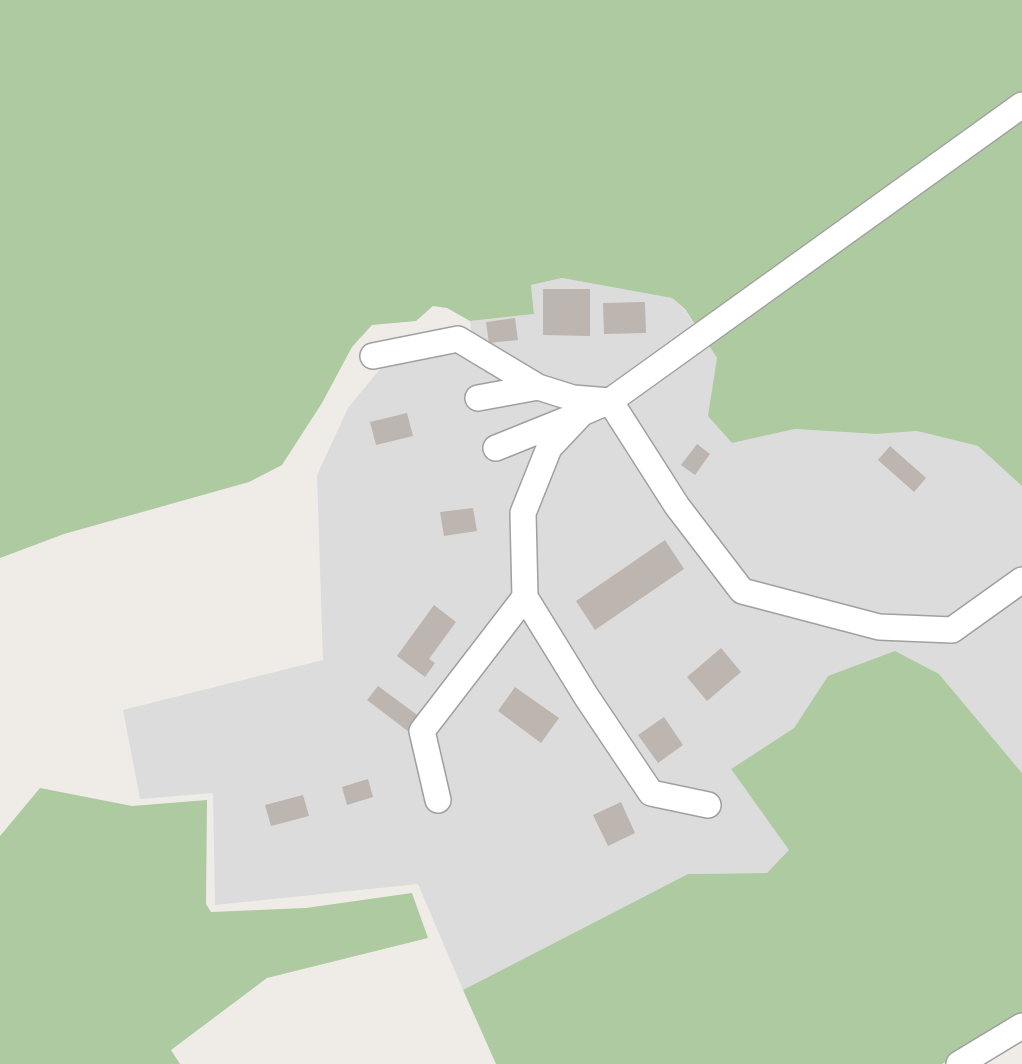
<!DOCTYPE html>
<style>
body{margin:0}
canvas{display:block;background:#efece7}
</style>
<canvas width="1022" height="1064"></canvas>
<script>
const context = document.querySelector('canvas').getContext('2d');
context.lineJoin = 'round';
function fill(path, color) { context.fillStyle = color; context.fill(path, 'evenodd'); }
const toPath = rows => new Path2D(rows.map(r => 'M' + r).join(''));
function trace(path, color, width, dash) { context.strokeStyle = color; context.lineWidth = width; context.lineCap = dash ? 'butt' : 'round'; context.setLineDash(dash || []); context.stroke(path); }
fill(toPath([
 [562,278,672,298,685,310,717,358,715,373,732,443,795,429,876,434,917,431,978,446,1022,486,1022,773,939,674,828,676,794,728,731,769,790,850,767,873,688,874,463,990,418,884,215,905,213,793,140,799,123,710,323,660,317,475,348,408,380,369,457,347,472,336,470,321,534,314,531,285]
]), '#dddcdc');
fill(toPath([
 [0,0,1022,0,1022,486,978,446,917,431,876,434,795,429,732,443,708,416,717,358,685,309,672,298,562,278,531,285,534,314,470,321,447,308,433,306,416,321,372,325,352,347,322,403,282,465,249,482,64,534,0,558],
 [895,651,939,674,1022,773,1022,1015,942,1064,496,1064,463,990,688,874,767,873,789,850,731,769,794,728,828,676],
 [40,788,132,806,207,800,206,904,211,912,306,908,412,893,428,938,267,978,171,1050,180,1064,0,1064,0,836]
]), '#aecaa0');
fill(toPath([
 [543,289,590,289,590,336,543,335],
 [645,302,646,333,604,334,603,303],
 [515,318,518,340,489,343,486,322],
 [407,413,413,436,376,445,370,422],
 [697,444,710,454,695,475,681,465],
 [890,446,926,478,914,492,878,460],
 [473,508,477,531,444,536,440,512],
 [665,540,684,569,595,630,576,601],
 [434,605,456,622,429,659,435,663,425,677,397,656],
 [721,648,741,672,707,701,687,677],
 [378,686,420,717,409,732,367,700],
 [515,687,559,718,541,743,498,711],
 [664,717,683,745,658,763,638,735],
 [368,779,373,797,347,805,342,787],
 [303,795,309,816,271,826,265,805],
 [621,802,635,833,608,846,593,815]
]), '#bcb5b0');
const minor = toPath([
 [373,356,458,339,538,387,573,398,610,401,677,506,742,591,879,627,952,630,1022,580],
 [478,398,538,387],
 [496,448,573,417],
 [438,800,422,731,525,597],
 [708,805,651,793,586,696,525,597,523,513,549,448,582,413,610,401,1022,105],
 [959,1064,1022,1026]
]);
trace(minor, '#a0a0a0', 28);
trace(minor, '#fff', 25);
</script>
